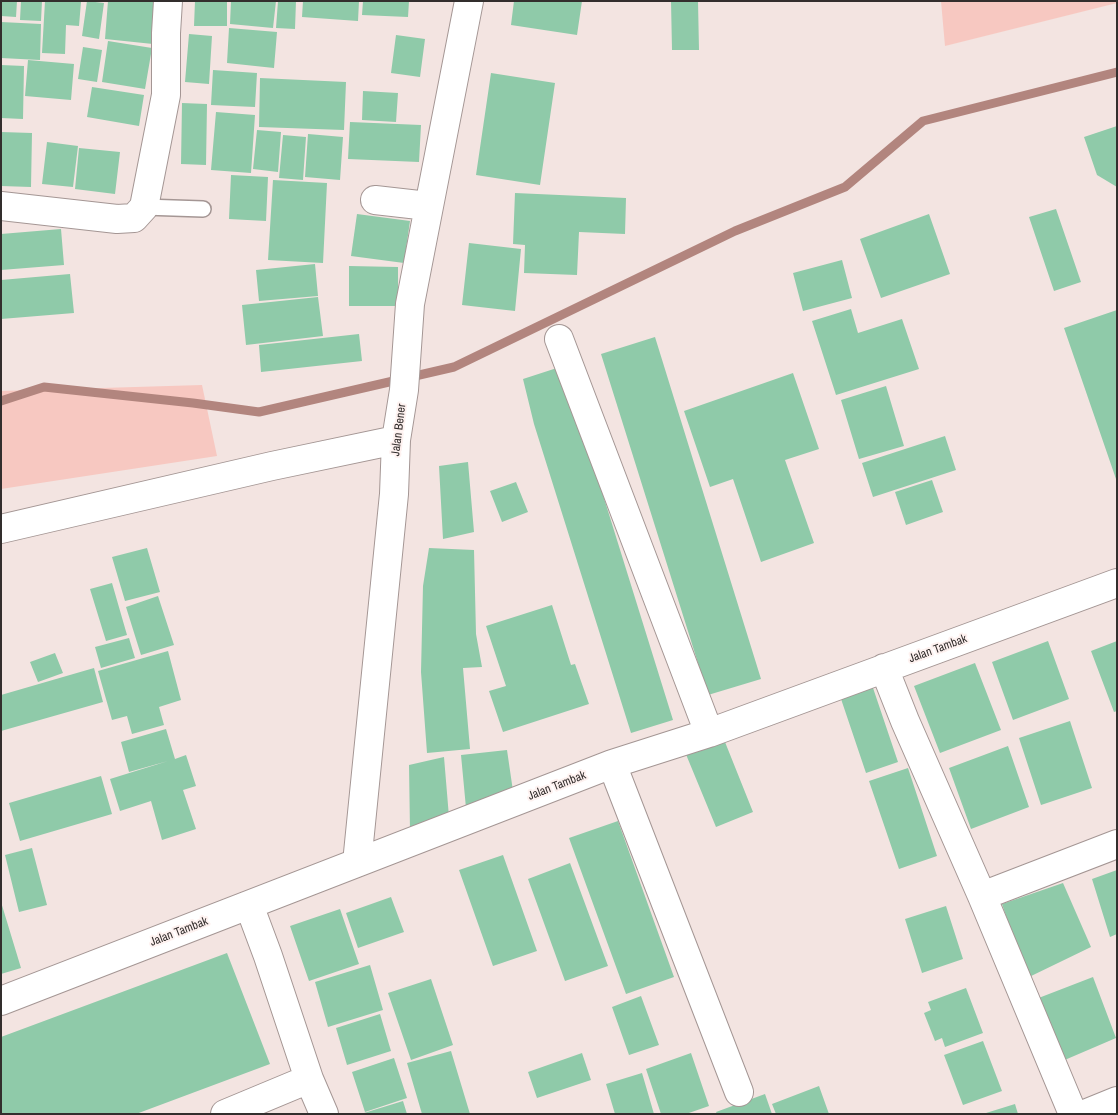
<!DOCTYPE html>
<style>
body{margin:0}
#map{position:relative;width:1118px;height:1115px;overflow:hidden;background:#f3e4e1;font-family:"Archivo Narrow",sans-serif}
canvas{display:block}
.frame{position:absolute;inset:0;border:2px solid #332e2d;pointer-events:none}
</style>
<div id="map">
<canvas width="1118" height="1115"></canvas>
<div class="frame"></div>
</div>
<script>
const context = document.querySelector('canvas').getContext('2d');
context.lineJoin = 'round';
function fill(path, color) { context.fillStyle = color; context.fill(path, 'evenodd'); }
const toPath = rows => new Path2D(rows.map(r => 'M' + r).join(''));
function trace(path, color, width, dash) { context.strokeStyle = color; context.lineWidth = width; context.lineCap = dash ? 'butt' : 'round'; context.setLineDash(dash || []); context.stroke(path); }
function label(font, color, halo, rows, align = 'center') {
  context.font = font + ' "Archivo Narrow",sans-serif'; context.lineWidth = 4; context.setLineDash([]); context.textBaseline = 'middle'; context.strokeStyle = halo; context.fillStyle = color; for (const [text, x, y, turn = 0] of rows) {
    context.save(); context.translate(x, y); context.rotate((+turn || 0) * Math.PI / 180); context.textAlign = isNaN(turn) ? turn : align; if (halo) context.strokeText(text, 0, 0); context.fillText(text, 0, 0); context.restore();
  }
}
fill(toPath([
 [941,1,1117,1,1117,3,945,46],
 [202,385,217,456,1,489,1,391]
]), '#f7c8c1');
trace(toPath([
 [1,401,44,387,193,403,259,412,454,367,735,231,845,187,923,121,1117,72]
]), '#b2857e', 9);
fill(toPath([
 [1,1,17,1,16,17,1,16],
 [21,1,42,1,41,21,20,20],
 [45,1,81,2,79,26,66,25,65,54,42,53],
 [87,1,104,3,99,39,82,36],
 [108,1,157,2,153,44,105,39],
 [195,1,227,1,227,26,194,26],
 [231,1,276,1,273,28,230,24],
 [278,1,296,1,295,29,276,28],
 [303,1,359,1,358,21,302,17],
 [363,1,409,1,408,17,362,15],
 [514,1,582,1,577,35,511,25],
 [671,1,698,1,699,50,672,50],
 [1,22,41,24,40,60,1,58],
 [229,28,277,32,274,68,227,63],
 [189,34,212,36,209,84,185,82],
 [396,35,425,39,420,77,391,73],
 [108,41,152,48,145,89,102,82],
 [83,47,102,50,97,82,78,79],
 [28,60,74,64,71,100,25,96],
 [1,65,24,66,23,119,1,118],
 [213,70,257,73,255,107,211,105],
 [491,73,555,83,540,185,476,175],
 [260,78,346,82,344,130,259,127],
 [92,87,144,95,139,126,87,117],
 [363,91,398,93,396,122,362,120],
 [182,103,207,104,206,165,181,164],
 [216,112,255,115,251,173,211,170],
 [350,122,421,125,419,162,348,159],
 [1117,126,1117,187,1097,175,1084,137],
 [257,130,281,132,278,172,253,169],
 [1,132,32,133,31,187,1,186],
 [308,134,343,137,340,180,305,177],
 [283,135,306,137,303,180,279,178],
 [47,142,78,146,73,187,42,184],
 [79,148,120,152,115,194,75,189],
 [231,175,268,177,266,221,229,219],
 [273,180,327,183,323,263,268,260],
 [515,193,626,198,625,234,579,232,577,275,524,273,525,245,513,244],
 [1056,209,1081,282,1054,291,1029,217],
 [357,214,410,221,404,263,351,256],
 [929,214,950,274,881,298,860,239],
 [61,229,64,265,1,270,1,234],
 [469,243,521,249,515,311,462,305],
 [842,260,852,298,803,311,793,273],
 [315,264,318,296,259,301,256,270],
 [349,266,398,267,398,306,349,306],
 [70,274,74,313,1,319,1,280],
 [318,297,323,336,246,345,242,305],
 [851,309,858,333,902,319,919,369,836,395,812,321],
 [1117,310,1117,479,1116,479,1064,328],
 [359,334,362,361,261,372,259,345],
 [655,337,761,679,708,695,601,354],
 [560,367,589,450,673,720,631,733,534,424,523,379],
 [793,373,819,449,785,460,814,543,761,562,733,479,710,487,684,411],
 [886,386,904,446,859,459,841,400],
 [945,436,956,470,873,497,862,463],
 [468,462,474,532,443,539,439,466],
 [932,480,943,512,906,525,895,492],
 [516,482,528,512,502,522,490,491],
 [147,548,160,592,125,601,112,557],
 [429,548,474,550,476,634,482,667,463,668,470,749,427,753,421,672,423,586],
 [112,583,127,635,106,641,90,589],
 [158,596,174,645,141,655,126,607],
 [552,605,571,665,575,664,589,704,503,732,489,691,506,686,486,626],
 [129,638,135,658,101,668,95,647],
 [1048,641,1069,699,1013,720,992,662],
 [1117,641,1117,711,1114,712,1091,651],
 [168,651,181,700,159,707,164,725,132,734,127,716,112,720,98,671],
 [55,653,63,673,38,682,30,662],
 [975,663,1001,730,940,753,914,686],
 [94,668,103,702,1,731,1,695],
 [871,682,898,762,866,773,839,693],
 [1070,721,1092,788,1041,805,1019,738],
 [166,729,175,759,186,755,196,786,183,790,196,829,162,840,151,801,120,811,110,779,168,761,129,772,121,742],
 [723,737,753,812,716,827,685,752],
 [1008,746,1029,807,971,829,949,768],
 [507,750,514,798,466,808,461,755],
 [444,757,449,817,410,831,409,765],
 [908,768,937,856,899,869,869,781],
 [101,776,112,814,20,841,9,803],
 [618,821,674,977,626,994,569,838],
 [32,848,47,905,19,912,5,855],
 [503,855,537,951,493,966,459,870],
 [570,863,608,966,565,981,528,879],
 [1117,870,1117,934,1110,937,1092,879],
 [1063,883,1091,947,1027,978,1002,904],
 [391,897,404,932,358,948,346,913],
 [1,902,21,968,1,974],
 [946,906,963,959,922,973,905,919],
 [340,909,359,964,309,981,290,926],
 [227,953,270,1064,136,1114,1,1114,1,1037],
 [370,965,383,1010,328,1027,315,982],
 [1093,977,1116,1038,1060,1062,1036,999],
 [431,979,453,1045,411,1060,388,993],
 [966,988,983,1033,945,1047,942,1038,935,1041,924,1013,931,1010,928,1002],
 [641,996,659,1045,629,1055,612,1007],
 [380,1014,391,1051,347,1065,336,1028],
 [983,1041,1002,1091,963,1105,944,1055],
 [451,1051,470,1114,422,1114,407,1063],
 [582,1053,591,1080,537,1098,528,1072],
 [691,1053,709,1106,686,1114,661,1114,646,1069],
 [394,1058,407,1098,365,1112,352,1072],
 [642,1073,654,1114,615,1114,606,1084],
 [819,1086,829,1114,776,1114,772,1104],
 [765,1094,772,1114,717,1114,716,1112],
 [403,1101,407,1114,364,1114,364,1113],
 [1015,1104,1018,1114,986,1114,986,1113]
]), '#8fcaa9');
const service = toPath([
 [144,207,203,209]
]);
const minor = toPath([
 [375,200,428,206],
 [1,206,117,219,134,218,144,207,166,95,166,33,168,1],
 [559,339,709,733],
 [1,529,272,466,396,440],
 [884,668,905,721,982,896,1073,1114],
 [612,764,739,1092],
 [357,863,394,494,396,440,404,390,410,304,469,1],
 [982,896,1117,844],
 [249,905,268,956,309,1079,324,1114],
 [1,1001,612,764,709,733,1117,583],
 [225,1114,309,1079],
 [1085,1114,1117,1101]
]);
trace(service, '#a49694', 18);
trace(minor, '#a49694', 30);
trace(service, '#fff', 15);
trace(minor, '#fff', 28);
label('12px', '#332e2d', '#fef2f0', [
 ["Jalan Bener",399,430,-83],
 ["Jalan Tambak",938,649,-20],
 ["Jalan Tambak",557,786,-21],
 ["Jalan Tambak",179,932,-21]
]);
</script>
